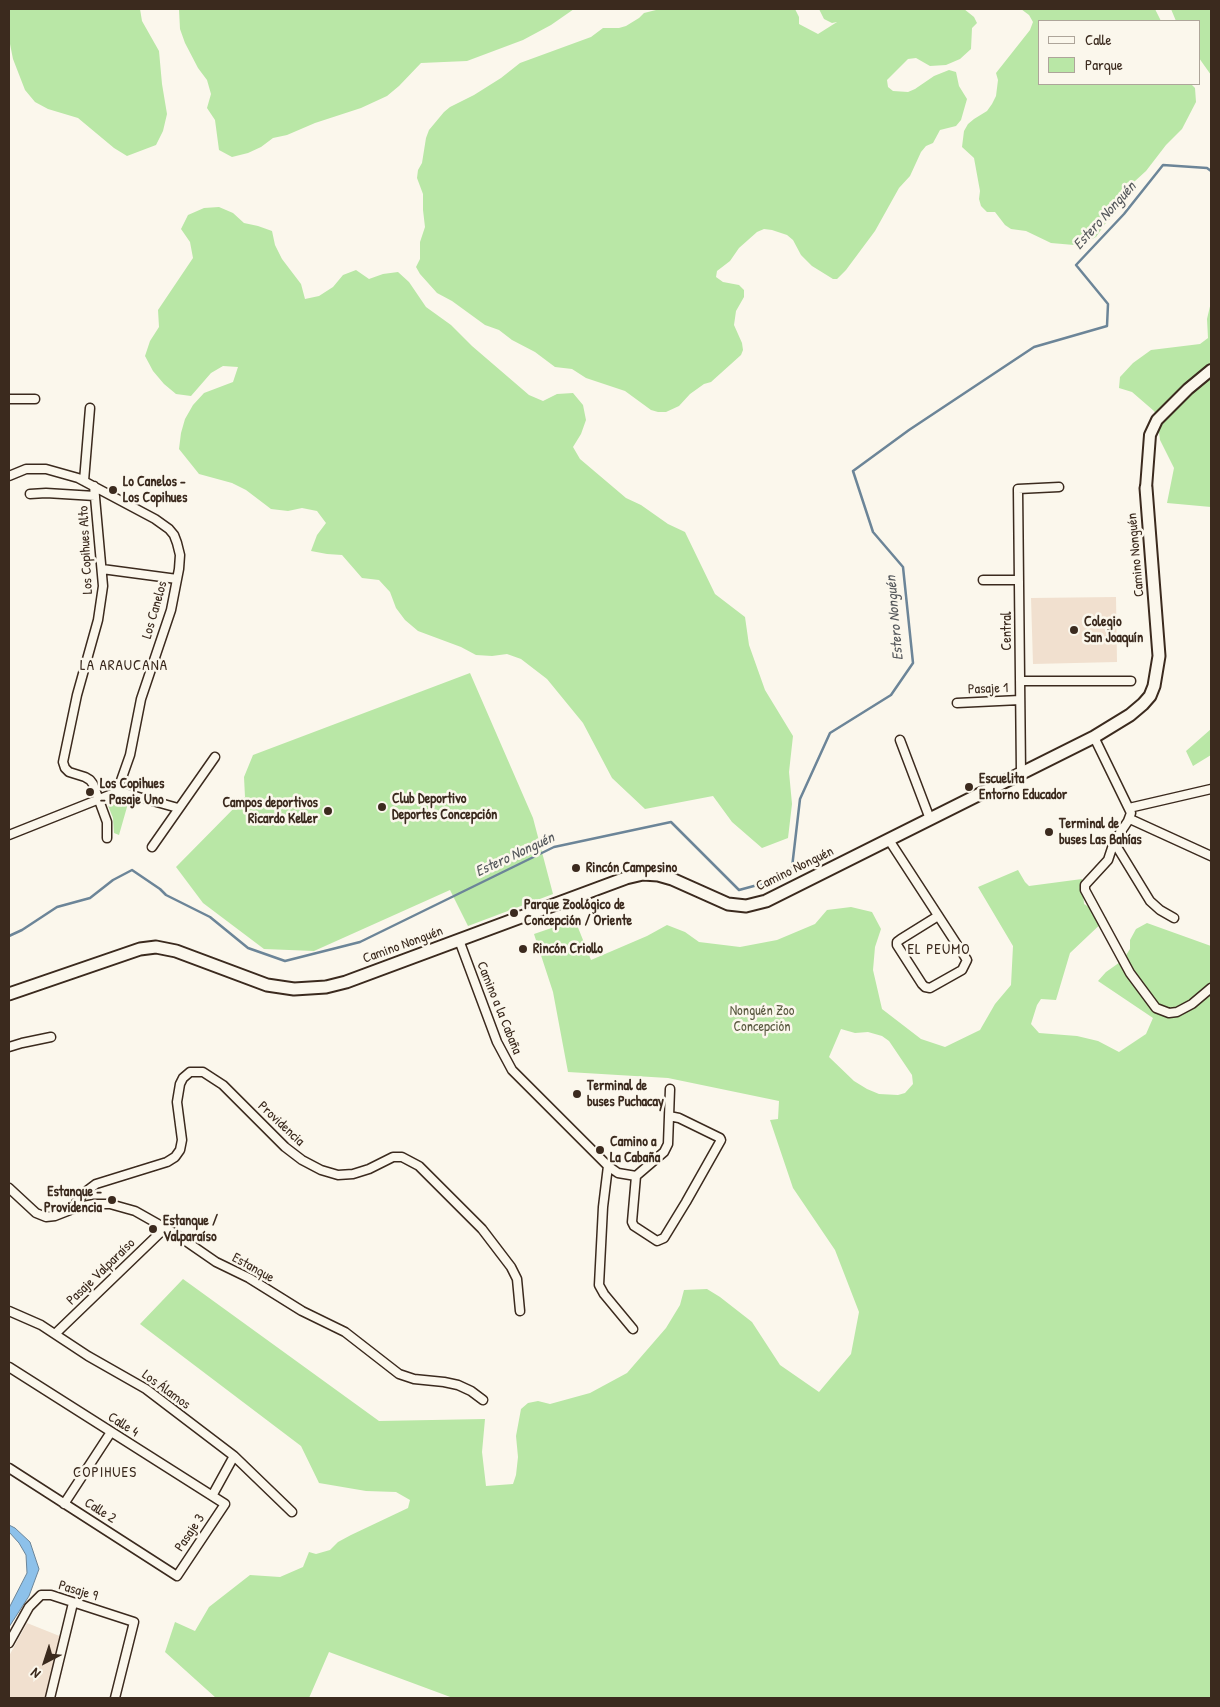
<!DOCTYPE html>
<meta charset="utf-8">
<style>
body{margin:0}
#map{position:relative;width:1220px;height:1707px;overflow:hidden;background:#fbf7ec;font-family:"Patrick Hand",sans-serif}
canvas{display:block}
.frame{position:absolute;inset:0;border:10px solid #3b2a1e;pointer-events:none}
.legend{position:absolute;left:1038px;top:20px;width:162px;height:65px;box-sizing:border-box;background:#fbf7ec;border:1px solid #aea59a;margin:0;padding:6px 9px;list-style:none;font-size:15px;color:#3b2a1e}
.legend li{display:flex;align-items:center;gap:10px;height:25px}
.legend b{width:25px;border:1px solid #aea59a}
.north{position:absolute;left:20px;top:1637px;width:50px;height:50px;-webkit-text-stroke:4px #fbf7ec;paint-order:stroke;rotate:220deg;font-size:14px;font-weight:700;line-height:20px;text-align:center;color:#3b2a1e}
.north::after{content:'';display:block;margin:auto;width:18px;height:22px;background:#3b2a1e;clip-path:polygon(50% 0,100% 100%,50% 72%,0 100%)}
</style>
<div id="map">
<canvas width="1220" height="1707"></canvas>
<div class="frame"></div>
<ul class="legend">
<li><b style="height:6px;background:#fbf7ec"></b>Calle</li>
<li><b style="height:14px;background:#b9e7a6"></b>Parque</li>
</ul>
<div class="north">N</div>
</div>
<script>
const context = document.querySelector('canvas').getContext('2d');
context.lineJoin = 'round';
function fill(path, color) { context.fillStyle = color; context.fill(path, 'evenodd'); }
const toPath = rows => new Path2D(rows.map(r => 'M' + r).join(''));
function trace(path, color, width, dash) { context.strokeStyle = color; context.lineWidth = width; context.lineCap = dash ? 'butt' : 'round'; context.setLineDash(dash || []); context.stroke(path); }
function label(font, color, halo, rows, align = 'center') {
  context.font = font + ' "Patrick Hand",sans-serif'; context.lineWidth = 5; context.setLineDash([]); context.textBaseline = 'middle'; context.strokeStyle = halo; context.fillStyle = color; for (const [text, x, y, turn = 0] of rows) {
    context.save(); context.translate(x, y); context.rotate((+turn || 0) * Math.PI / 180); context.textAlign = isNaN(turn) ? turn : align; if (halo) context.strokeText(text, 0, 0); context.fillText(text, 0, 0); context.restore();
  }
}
fill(toPath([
 [1116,597,1117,662,1033,664,1031,598],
 [27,1623,62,1637,47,1698,9,1698,9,1656]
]), '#f1e0cf');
fill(toPath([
 [9,9,140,9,142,21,159,51,162,84,167,114,163,131,156,145,127,156,114,148,78,118,48,109,35,102,25,90,13,59,9,39],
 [179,9,574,9,551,25,523,40,467,61,421,63,399,86,387,96,361,108,315,123,287,135,273,138,261,147,248,153,232,157,219,150,215,120,207,108,211,94,207,80,198,68,185,43,180,29],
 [660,9,795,9,799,17,799,24,818,34,837,22,832,23,824,19,819,9,964,9,974,17,977,23,972,28,971,49,960,59,946,65,930,66,916,58,908,59,887,80,888,87,893,91,908,92,915,89,934,76,949,70,956,72,959,86,967,99,961,120,956,126,940,130,933,143,926,146,921,152,910,176,899,188,875,231,846,270,837,279,833,279,812,266,801,255,793,240,787,235,772,230,764,229,757,232,739,248,730,261,717,271,716,277,723,282,739,285,744,290,744,297,736,311,734,325,742,343,743,350,741,355,711,382,704,384,690,394,679,406,666,412,658,412,651,410,625,391,586,378,572,369,555,367,535,352,512,340,499,330,485,325,452,301,437,293,420,274,416,267,420,259,420,242,425,227,423,210,423,194,417,178,418,170,422,163,426,138,429,130,444,112,450,107,474,95,501,78,520,63,591,37,603,28,619,28,626,26,639,18,644,13],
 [1021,9,1155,9,1161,21,1039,21,1039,84,1191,84,1195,88,1196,102,1182,129,1166,145,1146,171,1123,192,1115,214,1105,224,1096,237,1082,244,1074,245,1051,243,1026,231,1011,229,1005,225,995,212,987,212,981,206,979,199,980,191,974,158,962,147,964,131,968,124,974,119,987,111,992,104,996,96,998,80,996,73,1030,30,1033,22,1029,15],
 [1171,9,1211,9,1211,75,1199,58,1199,21,1176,21],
 [219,207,233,213,244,223,258,226,272,231,275,245,282,259,301,284,305,299,319,296,333,287,343,275,356,270,369,279,383,274,398,272,409,282,426,307,451,325,472,346,529,395,543,401,557,394,573,393,583,405,586,420,581,434,573,447,580,459,626,498,641,505,668,524,685,532,715,594,745,617,749,645,765,690,793,736,789,772,792,804,788,838,762,848,732,822,713,796,645,809,612,778,583,723,547,679,521,659,507,654,492,656,476,655,461,647,418,631,405,620,396,608,390,592,379,580,362,578,342,555,327,554,311,551,317,535,326,523,317,511,302,508,288,511,271,509,246,490,232,483,199,474,179,449,181,433,185,419,193,405,204,393,233,382,238,367,223,366,211,373,191,396,176,394,164,384,153,371,145,356,150,341,159,327,158,310,193,258,190,242,181,229,188,215,204,208],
 [1211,302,1211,507,1167,503,1174,468,1160,440,1157,416,1154,411,1132,392,1119,388,1120,377,1133,363,1151,350,1200,344,1208,338,1207,319],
 [470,673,533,818,553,894,468,926,450,890,314,951,264,949,203,903,176,867,245,797,244,777,253,755],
 [1211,729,1211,755,1193,766,1186,751],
 [120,797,129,800,119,835,114,833,113,818,107,803,113,802],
 [1018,870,1025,882,1029,886,1082,879,1084,904,1107,918,1070,953,1056,1000,1041,999,1037,1005,1031,1024,1039,1033,1077,1036,1098,1041,1119,1052,1146,1034,1153,1018,1098,981,1106,972,1123,960,1130,949,1130,940,1136,929,1147,923,1211,946,1211,1698,453,1698,329,1652,309,1698,216,1698,165,1652,175,1622,195,1631,209,1607,250,1575,280,1577,303,1567,309,1552,316,1554,330,1550,338,1542,351,1535,408,1508,410,1500,396,1492,366,1491,319,1483,301,1446,140,1324,183,1279,379,1421,485,1419,482,1452,486,1486,513,1484,516,1475,518,1457,516,1436,521,1409,528,1403,538,1401,550,1404,590,1393,627,1373,666,1328,680,1305,684,1290,707,1289,720,1297,752,1322,780,1365,819,1392,851,1354,859,1312,835,1250,793,1188,770,1120,778,1119,779,1101,668,1078,568,1072,553,992,534,934,575,920,591,960,647,936,667,925,685,932,699,942,740,947,777,940,815,924,827,910,851,907,872,912,881,929,875,947,873,970,882,1009,921,1039,945,1047,980,1030,995,1004,1011,985,1013,946,978,887],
 [841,1029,855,1033,868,1032,882,1036,889,1041,912,1075,913,1084,905,1093,898,1095,879,1094,867,1089,854,1081,829,1057]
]), '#b9e7a6');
const water = toPath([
 [9,1525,15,1528,30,1542,39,1569,29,1596,9,1627,9,1608,27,1573,26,1555,19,1543,9,1532,9,1525]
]);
fill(water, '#8dc1ea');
trace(water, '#6c8598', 1);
trace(toPath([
 [9,936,22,930,57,907,90,898,113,880,132,870,160,889,166,895,210,917,248,948,285,961,360,942,554,847,671,822,739,890,791,876,800,799,830,733,891,695,913,663,903,567,873,532,853,471,909,430,1034,347,1107,326,1108,304,1076,265,1124,214,1163,165,1207,168,1211,171]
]), '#6c8598', 2.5);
const minor = toPath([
 [9,399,35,399],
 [9,476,26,469,46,469,78,478,155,519,169,529,174,535,177,543,180,555,179,569,171,610,141,699,130,755,118,789,112,794,9,835],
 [84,481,90,408],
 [94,486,103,586,98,620,77,695,63,762,65,768,69,772,85,777,90,780,93,784,107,822,107,838],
 [30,494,46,493,95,496],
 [102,569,177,579],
 [983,580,1019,580],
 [1020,681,1131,681],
 [957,703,1020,700],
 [1094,737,1131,813,1128,821,1114,842,1108,860,1085,885,1085,890,1130,973,1156,1008,1169,1013,1177,1012,1192,1004,1211,988],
 [900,740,930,819],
 [1021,773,1018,489,1059,487],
 [117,791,178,808],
 [1129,808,1211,789],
 [1130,819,1211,856],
 [889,840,967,960,962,970,930,988,925,987,922,984,897,945,897,942,901,939,938,916],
 [1114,842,1150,901,1160,910,1174,918],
 [152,847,215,757],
 [459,940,497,1042,512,1070,608,1166,618,1173,636,1176],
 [9,1047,22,1043,51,1037],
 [669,1116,679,1118,720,1138,721,1140,686,1202,664,1238,657,1241,634,1226,632,1222,636,1176,664,1152,668,1144,670,1089],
 [608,1166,603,1207,599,1285,604,1294,633,1329],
 [9,1188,36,1213,46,1217,55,1216,78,1207,94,1204,110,1204,135,1211,174,1233,216,1262,249,1278,302,1311,345,1332,399,1374,414,1379,444,1382,458,1385,471,1391,483,1400],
 [71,1209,84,1193,96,1184,167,1162,175,1157,180,1150,182,1140,177,1102,180,1084,183,1078,190,1072,203,1072,223,1085,285,1147,302,1160,321,1170,338,1175,353,1174,369,1169,393,1157,402,1157,419,1166,482,1229,511,1267,517,1279,520,1311],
 [9,1311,41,1325,88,1356,146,1389,234,1456,292,1512],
 [55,1334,165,1228],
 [9,1367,225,1504,177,1576,9,1468],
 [212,1496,234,1456],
 [64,1504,111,1432],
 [9,1643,29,1607,41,1595,51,1595,134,1622,115,1698],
 [50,1698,73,1603]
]);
const tertiary = toPath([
 [1146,488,1150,435,1157,420,1188,389,1211,370]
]);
const secondary = toPath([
 [9,994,140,949,156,947,176,951,267,985,294,989,326,987,346,982,626,878,643,874,658,875,672,879,728,904,746,906,766,901,1094,737,1130,715,1143,704,1150,696,1154,686,1159,656,1146,488]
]);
trace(minor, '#3b2a1e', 11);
trace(tertiary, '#3b2a1e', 14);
trace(secondary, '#3b2a1e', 15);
trace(minor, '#fbf7ec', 8);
trace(tertiary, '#fbf7ec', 10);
trace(secondary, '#fbf7ec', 11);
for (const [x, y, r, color] of [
 [113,490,5,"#3b2a1e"],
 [1074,630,5,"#3b2a1e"],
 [969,787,5,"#3b2a1e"],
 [90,792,5,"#3b2a1e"],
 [382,807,5,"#3b2a1e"],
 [328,811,5,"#3b2a1e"],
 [1049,832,5,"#3b2a1e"],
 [576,868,5,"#3b2a1e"],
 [514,913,5,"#3b2a1e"],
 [523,949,5,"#3b2a1e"],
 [577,1094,5,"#3b2a1e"],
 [600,1150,5,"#3b2a1e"],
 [112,1200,5,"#3b2a1e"],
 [153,1229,5,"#3b2a1e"]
]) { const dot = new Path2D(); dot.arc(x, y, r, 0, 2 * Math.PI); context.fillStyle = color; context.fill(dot); trace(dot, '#fbf7ec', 2); }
label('bold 14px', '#3b2a1e', '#fbf7ec', [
 ["Lo Canelos -",123,482],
 ["Los Copihues",123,498],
 ["Colegio",1084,622],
 ["San Joaquín",1084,638],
 ["Escuelita",979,779],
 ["Entorno Educador",979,795],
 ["Los Copihues",100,784],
 ["- Pasaje Uno",100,800],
 ["Club Deportivo",392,799],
 ["Deportes Concepción",392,815],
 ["Campos deportivos",318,803,"right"],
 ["Ricardo Keller",318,819,"right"],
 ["Terminal de",1059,824],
 ["buses Las Bahías",1059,840],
 ["Rincón Campesino",586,868],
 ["Parque Zoológico de",524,905],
 ["Concepción / Oriente",524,921],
 ["Rincón Criollo",533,949],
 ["Terminal de",587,1086],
 ["buses Puchacay",587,1102],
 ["Camino a",610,1142],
 ["La Cabaña",610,1158],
 ["Estanque -",102,1192,"right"],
 ["Providencia",102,1208,"right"],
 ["Estanque /",163,1221],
 ["Valparaíso",163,1237]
], 'left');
label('14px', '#3b2a1e', '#fbf7ec', [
 ["Los Copihues Alto",86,550,-93],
 ["Camino Nonguén",1136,555,-95],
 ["Los Canelos",155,610,-74],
 ["Central",1007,631,-90],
 ["Pasaje 1",988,689,-2],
 ["Camino Nonguén",795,869,-26],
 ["Camino Nonguén",403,945,-20],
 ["Camino a la Cabaña",499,1008,68],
 ["Providencia",281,1124,43],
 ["Estanque",253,1268,29],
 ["Pasaje Valparaíso",101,1272,-44],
 ["Los Álamos",166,1390,36],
 ["Calle 4",123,1425,32],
 ["Calle 2",100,1511,32],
 ["Pasaje 3",190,1533,-56],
 ["Pasaje 9",78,1591,17]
]);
label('14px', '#5a5940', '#fbf7ec', [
 ["Nonguén Zoo",762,1011],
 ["Concepción",762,1027]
]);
label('italic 15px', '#54575b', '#fbf7ec', [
 ["Estero Nonguén",1105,216,-48],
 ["Estero Nonguén",895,618,-95],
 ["Estero Nonguén",515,855,-25]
]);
context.letterSpacing = '1px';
label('15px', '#3b2a1e', '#fbf7ec', [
 ["LA ARAUCANA",124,666],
 ["EL PEUMO",939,950],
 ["COPIHUES",105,1473]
]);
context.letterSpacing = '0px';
</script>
